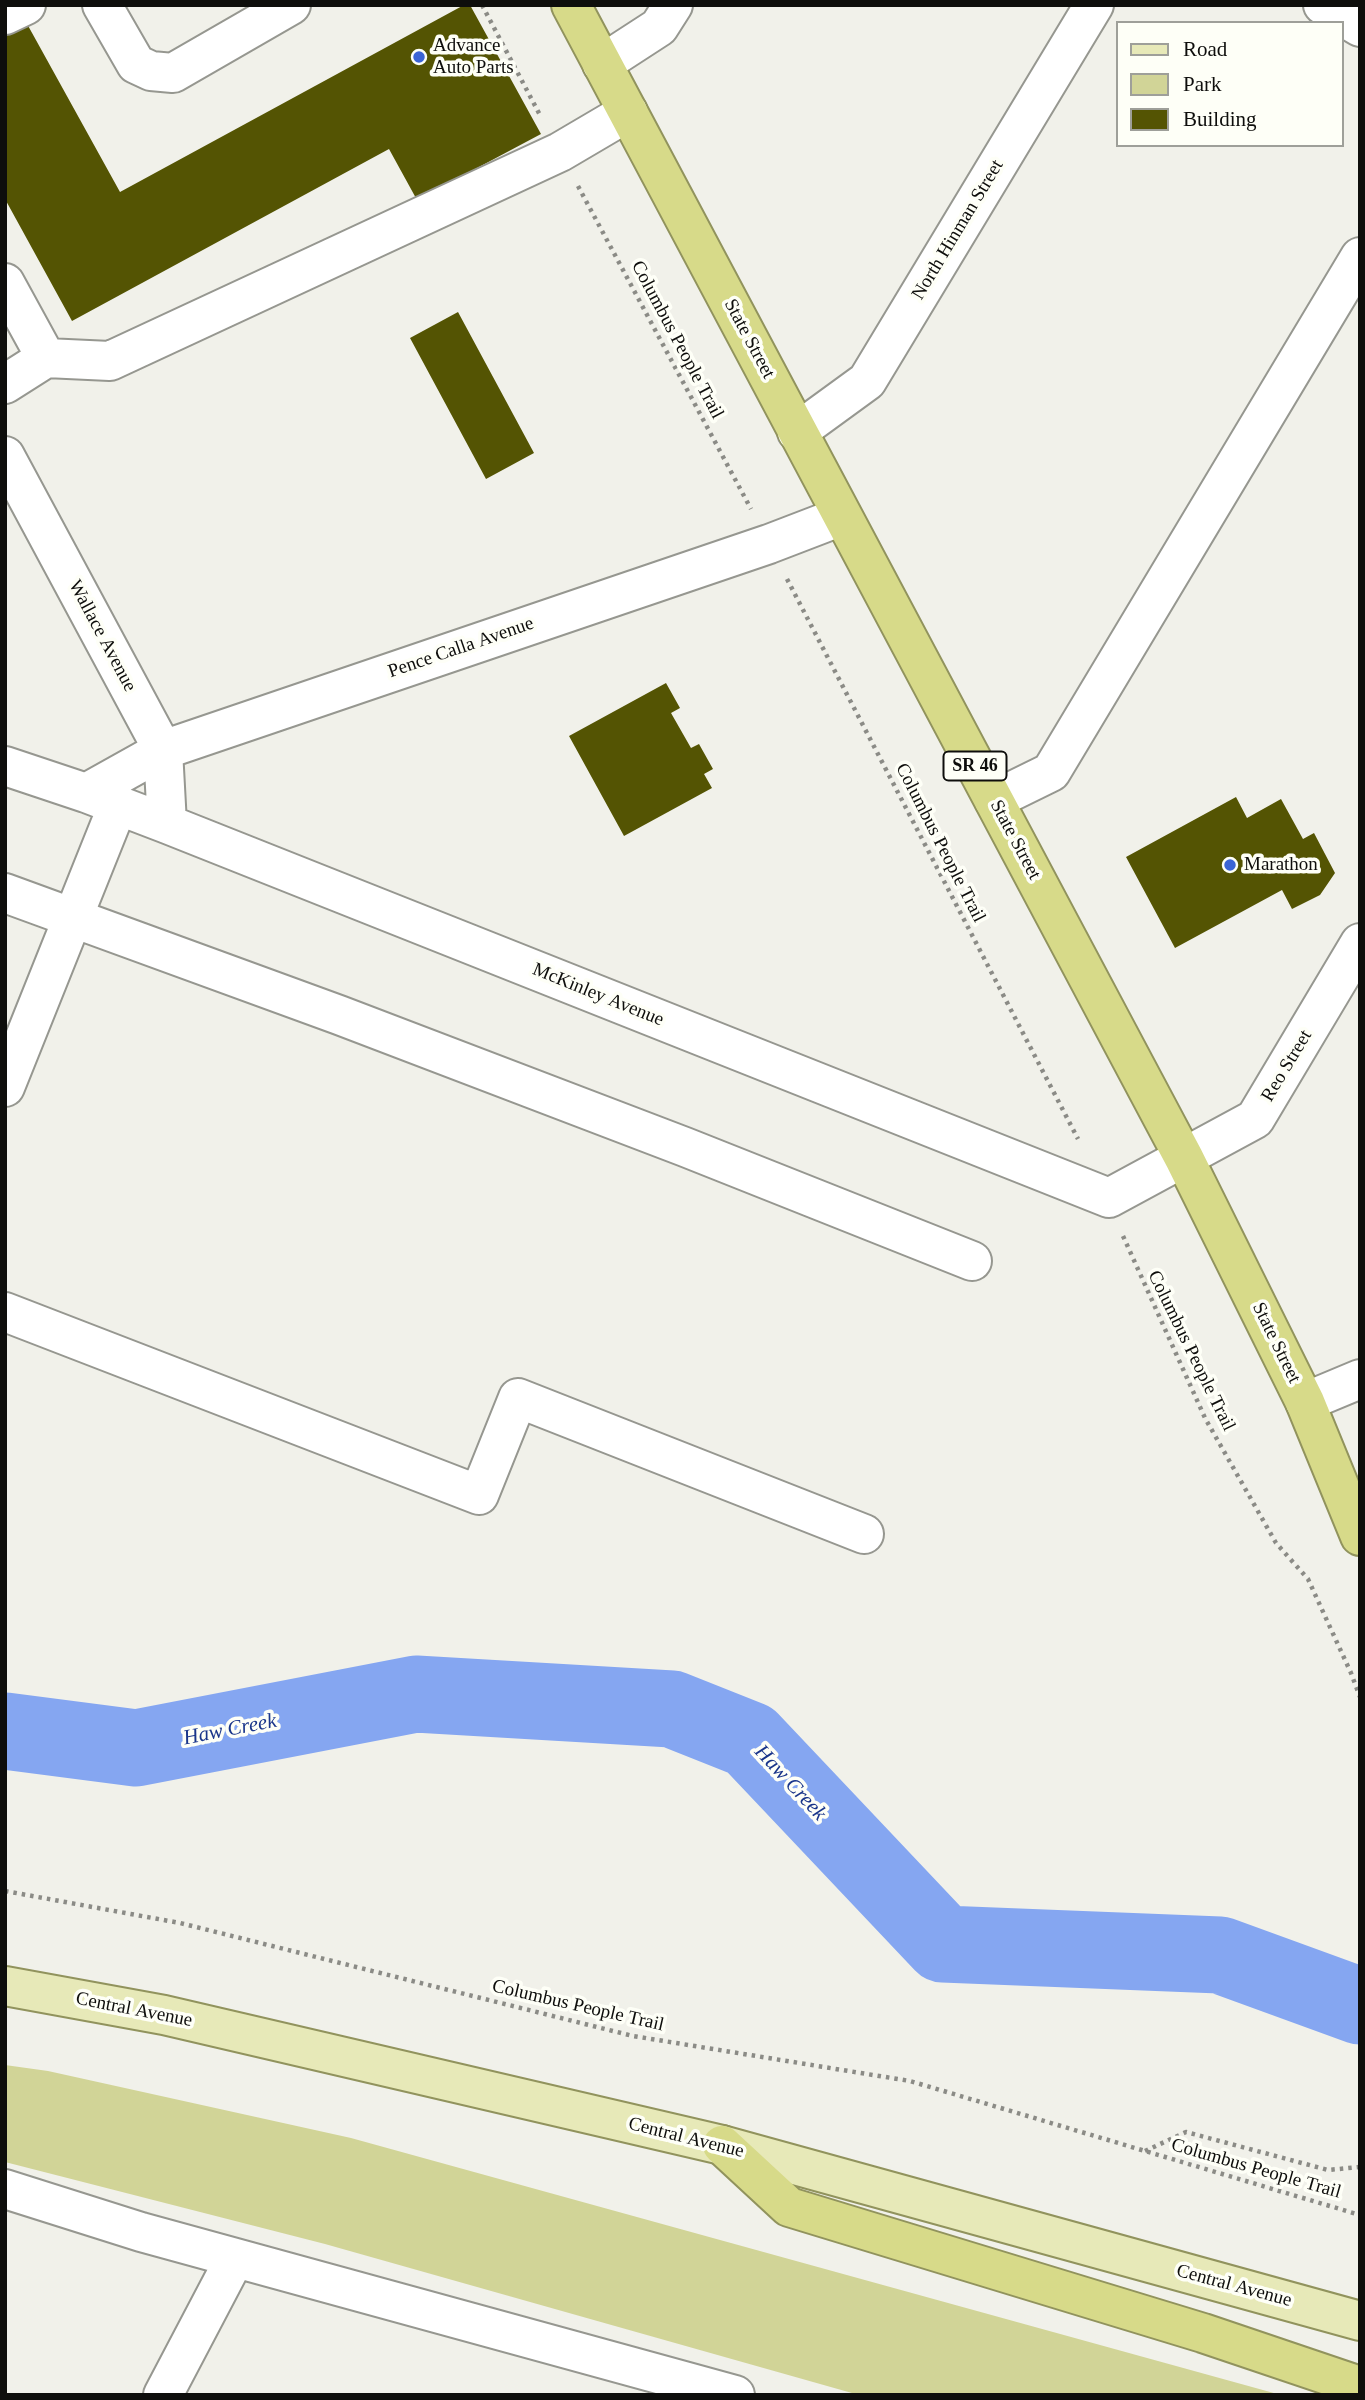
<!DOCTYPE html>
<style>
body{margin:0}
#map{position:relative;width:1365px;height:2400px;overflow:hidden;background:#f1f1ea;font-family:Georgia,serif}
canvas{display:block}
.frame{position:absolute;inset:0;border:7px solid #0e0e0c;pointer-events:none}
.legend{position:absolute;left:1116px;top:21px;width:228px;height:126px;box-sizing:border-box;background:#fefff7;border:2px solid #9e9f99;margin:0;padding:9px 12px;list-style:none;font-size:21px;color:#0e0e0c}
.legend li{display:flex;align-items:center;gap:14px;height:35px}
.legend b{width:35px;border:2px solid #9e9f99}
</style>
<div id="map">
<canvas width="1365" height="2400"></canvas>
<div class="frame"></div>
<ul class="legend">
<li><b style="height:9px;background:#e7e9b8"></b>Road</li>
<li><b style="height:19px;background:#d1d497"></b>Park</li>
<li><b style="height:19px;background:#545403"></b>Building</li>
</ul>
</div>
<script>
const context = document.querySelector('canvas').getContext('2d');
context.lineJoin = 'round';
function fill(path, color) { context.fillStyle = color; context.fill(path, 'evenodd'); }
const toPath = rows => new Path2D(rows.map(r => 'M' + r).join(''));
function trace(path, color, width, dash) { context.strokeStyle = color; context.lineWidth = width; context.lineCap = dash ? 'butt' : 'round'; context.setLineDash(dash || []); context.stroke(path); }
function label(font, color, halo, rows, align = 'center') {
  context.font = font + ' Georgia,serif'; context.lineWidth = 7; context.setLineDash([]); context.textBaseline = 'middle'; context.strokeStyle = halo; context.fillStyle = color; for (const [text, x, y, turn = 0] of rows) {
    context.save(); context.translate(x, y); context.rotate((+turn || 0) * Math.PI / 180); context.textAlign = isNaN(turn) ? turn : align; if (halo) context.strokeText(text, 0, 0); context.fillText(text, 0, 0); context.restore();
  }
}
fill(toPath([
 [5,2065,48,2071,351,2138,1281,2395,859,2395,325,2244,5,2162]
]), '#d1d497');
trace(toPath([
 [5,1731,136,1748,416,1694,672,1709,750,1740,943,1944,1220,1955,1360,2006]
]), '#85a6f1', 77);
fill(toPath([
 [464,5,470,5,541,134,417,200,389,149,72,321,5,199,5,33,26,22,120,192],
 [458,312,534,453,486,479,410,338],
 [666,683,680,708,671,713,691,748,699,744,713,769,704,774,712,788,624,836,569,736],
 [1236,797,1247,818,1281,799,1303,839,1314,833,1335,873,1320,895,1292,909,1282,890,1175,948,1126,857]
]), '#545403');
const minor = toPath([
 [102,5,136,64,151,71,173,73,291,5],
 [1323,5,1360,27],
 [5,15,26,5],
 [602,64,659,27,673,5],
 [5,283,46,358],
 [5,384,46,358,110,361,560,152,628,112],
 [797,432,867,381,1094,5],
 [5,456,163,750,167,824],
 [5,766,86,793,167,824,1109,1198,1255,1119,1360,943],
 [86,793,163,750,769,544,842,516],
 [994,800,1051,772,1360,257],
 [5,893,339,1015,685,1147,972,1261],
 [5,1087,118,805],
 [5,1312,479,1495,518,1398,864,1534],
 [1305,1402,1360,1379],
 [5,2189,141,2232,735,2395],
 [163,2395,235,2258]
]);
const major = toPath([
 [5,1986,164,2015,722,2145,1360,2321]
]);
const highway = toPath([
 [571,5,1184,1158,1305,1402,1360,1536],
 [722,2145,789,2207,1203,2333,1360,2386]
]);
trace(minor, '#969790', 42);
trace(major, '#91935d', 42);
trace(highway, '#91935d', 42);
trace(toPath([
 [482,5,541,117],
 [578,186,751,509],
 [787,579,1078,1139],
 [1123,1236,1205,1418,1276,1543,1308,1579,1351,1673,1360,1697],
 [5,1891,180,1923,633,2036,910,2081,1360,2215],
 [1145,2151,1186,2132,1328,2170,1360,2167]
]), '#8b8b86', 4.5, [3.5, 5]);
trace(minor, '#fff', 38);
trace(major, '#e7e9b8', 38);
trace(highway, '#d7da89', 38);
for (const [x, y, r, color] of [
 [419,57,7,"#3b64d5"],
 [1230,865,7,"#3b64d5"]
]) { const dot = new Path2D(); dot.arc(x, y, r, 0, 2 * Math.PI); context.fillStyle = color; context.fill(dot); trace(dot, '#fefff7', 2.5); }
for (const [x, y, w] of [
 [975,766,63]
]) { const box = new Path2D(); box.roundRect(x - w / 2, y - 14.5, w, 29, 5); context.fillStyle = '#fefff7'; context.fill(box); trace(box, '#0e0e0c', 2); }
label('bold 18px', '#0e0e0c', null, [
 ["SR 46",975,766]
]);
label('19px', '#0e0e0c', '#fefff7', [
 ["Advance",433,46],
 ["Auto Parts",433,68],
 ["Marathon",1244,865]
], 'left');
label('19px', '#0e0e0c', '#fefff7', [
 ["North Hinman Street",958,230,-59],
 ["State Street",749,339,62],
 ["Columbus People Trail",677,340,62],
 ["Wallace Avenue",102,636,62],
 ["Pence Calla Avenue",461,648,-19],
 ["State Street",1015,840,62],
 ["Columbus People Trail",940,843,63],
 ["McKinley Avenue",598,995,22],
 ["Reo Street",1287,1066,-59],
 ["State Street",1276,1343,64],
 ["Columbus People Trail",1191,1351,64],
 ["Columbus People Trail",578,2006,13],
 ["Central Avenue",134,2010,11],
 ["Central Avenue",686,2138,14],
 ["Columbus People Trail",1256,2169,16],
 ["Central Avenue",1234,2286,15]
]);
label('italic 21px', '#19358a', '#fefff7', [
 ["Haw Creek",230,1730,-11],
 ["Haw Creek",790,1783,47]
]);
</script>
